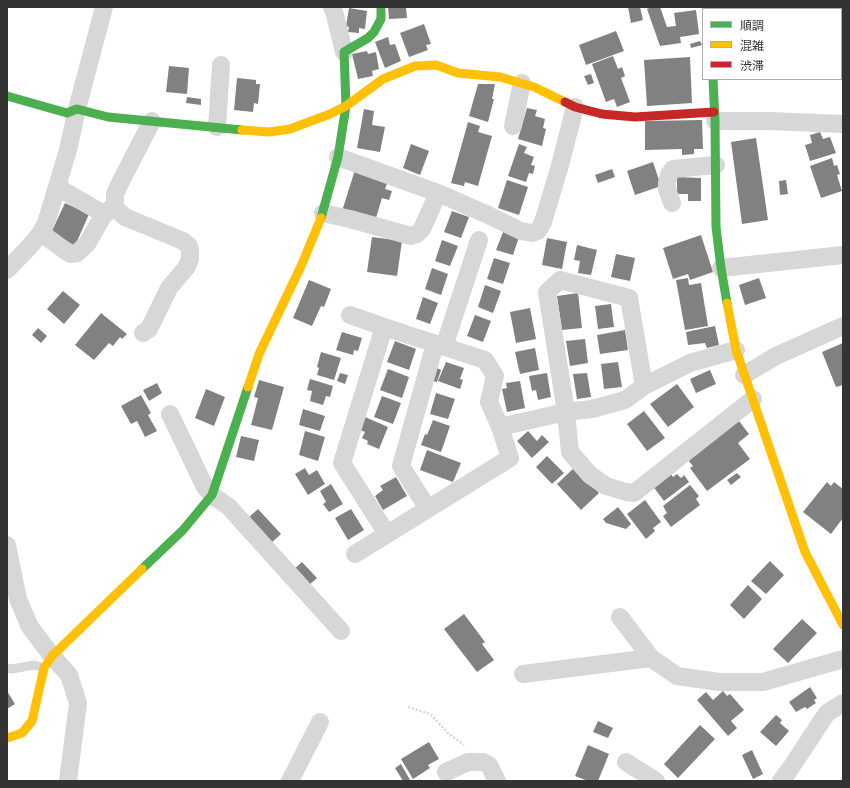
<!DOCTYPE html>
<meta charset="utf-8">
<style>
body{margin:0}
#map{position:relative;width:850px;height:788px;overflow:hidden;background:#fff;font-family:"Fira Sans Condensed","Noto Sans JP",sans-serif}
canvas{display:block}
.frame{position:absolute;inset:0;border:8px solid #333;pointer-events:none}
.legend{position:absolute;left:702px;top:8px;width:140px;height:72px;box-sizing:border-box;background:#fff;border:1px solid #adadad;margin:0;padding:5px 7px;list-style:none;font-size:12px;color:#333}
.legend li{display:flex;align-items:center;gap:8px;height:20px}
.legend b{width:20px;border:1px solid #adadad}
</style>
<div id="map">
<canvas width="850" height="788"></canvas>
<div class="frame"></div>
<ul class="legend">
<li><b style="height:5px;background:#4caf50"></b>順調</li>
<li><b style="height:5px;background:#ffc107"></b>混雑</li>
<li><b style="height:5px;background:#c62828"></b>渋滞</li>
</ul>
</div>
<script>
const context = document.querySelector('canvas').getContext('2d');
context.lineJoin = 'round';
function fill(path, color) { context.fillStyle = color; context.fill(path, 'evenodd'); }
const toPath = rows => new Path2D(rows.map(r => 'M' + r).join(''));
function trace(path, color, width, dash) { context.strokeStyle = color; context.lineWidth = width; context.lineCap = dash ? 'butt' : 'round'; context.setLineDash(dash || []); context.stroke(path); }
fill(toPath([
 [388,7,406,7,407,18,389,19],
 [628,7,640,7,643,20,631,23],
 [652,7,660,7,667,27,676,26,674,13,696,10,699,34,680,37,681,43,660,46,647,9],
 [733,7,747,7,747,9,733,9],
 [755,7,781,7,781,9,755,9],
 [349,8,367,11,365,29,359,28,359,33,348,32,349,27,346,26],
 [424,24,431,44,426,45,428,50,409,57,400,33],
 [616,31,624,51,586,65,579,45],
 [388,37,390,45,395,44,401,61,385,68,375,42],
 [700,41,702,45,691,48,690,44],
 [367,51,368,54,376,52,379,69,372,71,373,76,358,79,352,54],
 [613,56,618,69,622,67,625,76,621,78,630,102,617,107,614,99,606,102,592,64],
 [690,57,692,103,647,106,644,60],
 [169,66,189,68,187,94,166,92],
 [591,74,594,83,588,85,584,76],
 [237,78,256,80,256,84,260,84,258,104,254,103,253,112,234,110],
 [478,84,495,84,492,99,494,99,488,122,469,116],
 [187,97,201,99,201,105,186,103],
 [527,108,537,110,535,116,545,119,543,128,546,129,542,146,518,139],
 [364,109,374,111,372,125,385,127,380,152,357,148],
 [702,120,703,149,694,149,694,154,682,155,682,149,645,150,645,121],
 [468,122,480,126,478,132,492,136,478,186,465,182,464,186,451,183],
 [820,132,823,139,830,137,836,153,810,161,805,145,812,143,810,135],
 [756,138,768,220,742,224,731,142],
 [411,144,429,151,420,175,403,168],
 [519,144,527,147,524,153,534,157,531,165,535,166,533,174,529,173,526,182,508,176],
 [832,158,834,166,837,165,840,174,837,175,842,191,821,198,810,166],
 [653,162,661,186,635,195,627,171],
 [612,169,615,177,598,183,595,175],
 [355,170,388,181,385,189,392,191,389,200,382,198,375,221,342,211],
 [677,177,701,178,701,201,688,201,688,194,677,194],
 [507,180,528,187,519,215,498,208],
 [786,180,788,194,780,195,779,181],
 [65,203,89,214,75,246,50,235],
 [452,211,469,217,461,238,444,232],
 [503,232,519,237,513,255,496,250],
 [701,235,713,272,690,280,688,274,673,279,663,248],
 [372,237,402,241,397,276,367,272],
 [547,238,567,242,562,269,542,265],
 [442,240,458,246,450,266,435,261],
 [577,245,597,250,591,275,578,273,580,261,574,260],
 [616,254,635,258,630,281,611,277],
 [494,258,510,263,503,284,487,279],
 [432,268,448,274,441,295,425,289],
 [688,278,689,285,701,283,708,326,685,330,676,280],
 [759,278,766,298,745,305,739,285],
 [309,280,331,289,324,307,321,306,312,326,293,318],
 [485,285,501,291,493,313,478,307],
 [63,291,80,305,64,324,47,309],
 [578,293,582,328,562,330,557,296],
 [423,297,438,303,430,324,416,319],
 [611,304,614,327,598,329,595,306],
 [530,308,536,339,516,343,510,312],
 [101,313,127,334,122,339,120,337,113,346,109,343,94,360,75,345],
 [475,315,491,321,483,342,467,336],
 [715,326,719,345,707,348,705,343,688,345,686,332],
 [38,328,47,336,41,343,32,335],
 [625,330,628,350,600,354,597,335],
 [342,332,362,338,358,351,354,350,353,355,336,350],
 [585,339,588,363,570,366,566,341],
 [395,341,416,349,409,370,387,362],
 [843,343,843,385,836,387,822,352],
 [535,348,539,370,520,374,515,352],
 [321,352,341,358,334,380,317,375,319,368,317,367],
 [446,362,464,368,460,379,463,380,460,389,438,381],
 [618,362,622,387,604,389,601,364],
 [437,368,441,370,437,382,432,381],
 [388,369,409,377,402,398,380,390],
 [710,370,716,384,696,393,690,379],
 [340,373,348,375,345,384,337,381],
 [547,373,551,397,538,400,536,390,532,391,529,376],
 [587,373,591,397,577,399,573,374],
 [310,379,333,386,330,397,326,396,323,405,310,401,312,391,307,390],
 [259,380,284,387,272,430,251,425,258,398,254,397],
 [520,381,525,408,507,412,502,389,507,388,506,383],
 [157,383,162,393,149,401,143,390],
 [677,384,694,407,668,427,650,404],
 [206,389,225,397,214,426,195,418],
 [436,393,455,399,448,419,430,414],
 [141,395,151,413,148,415,157,431,145,437,137,421,131,424,121,406],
 [382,396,401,403,393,424,374,417],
 [303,409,325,416,320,431,299,425],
 [644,411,665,438,647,451,627,424],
 [365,417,388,427,379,449,367,444,368,441,362,438,365,432,360,430],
 [433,420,450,426,441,452,421,445,425,434,427,435],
 [739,421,749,434,738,443,750,459,707,491,690,468,693,466,688,460],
 [305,431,325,437,318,461,299,455],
 [528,431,537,441,542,435,549,442,532,458,517,441],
 [241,436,259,440,254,461,236,457],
 [427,450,461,463,453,482,420,470],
 [547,456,564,473,552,484,536,467],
 [575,467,599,493,581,510,557,484],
 [305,468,309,475,317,470,325,484,308,495,295,474],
 [670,472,673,477,677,474,681,478,684,475,689,482,664,501,652,485],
 [737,473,741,477,731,485,727,480],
 [396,477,407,496,383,510,375,496,383,490,380,486],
 [827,482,831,486,834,482,843,489,843,518,831,534,803,512],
 [331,484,343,504,329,512,323,504,326,502,320,491],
 [690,485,699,496,696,499,700,505,671,527,663,516,667,513,663,506],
 [645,500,661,522,653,528,655,531,646,539,627,514],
 [618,507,631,524,626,529,606,523,603,519],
 [258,509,281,534,270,544,247,519],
 [351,509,364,530,348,540,335,518],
 [770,561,784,575,766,594,751,581],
 [302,562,317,578,308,586,293,570],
 [748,585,762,599,744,619,730,605],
 [464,614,485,642,482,644,494,660,477,672,444,629],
 [802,619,817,633,788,663,773,649],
 [810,687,817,698,814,700,816,703,807,709,805,707,796,712,789,702],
 [7,691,15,704,7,709],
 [723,691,727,696,730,694,744,710,731,721,737,728,728,736,697,700,706,692,713,700],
 [776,715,782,720,780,723,789,731,776,746,760,732],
 [598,721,613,728,608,738,593,732],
 [700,725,715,739,678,778,664,764],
 [429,742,439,759,428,765,430,768,413,779,401,759],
 [588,745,609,754,598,781,588,781,575,776],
 [752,750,763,774,753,779,742,755],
 [401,764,410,780,408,781,403,781,395,768]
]), '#818181');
trace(toPath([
 [408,707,430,714,448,733,464,745]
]), '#d6d6d6', 2.5, [2, 2]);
trace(toPath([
 [7,668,12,669,34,665,44,668]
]), '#d7d7d7', 9);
trace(toPath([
 [332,7,335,15,344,52],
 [715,121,769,121,843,124],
 [513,126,522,83],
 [217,127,221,65],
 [338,157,438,193,486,214,521,231,532,233,538,231,543,222,559,169,575,107],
 [57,187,97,210,103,216],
 [672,203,667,189,667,183,669,175,673,169,716,165],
 [323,213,350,219,411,236,417,234,422,229,438,193],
 [41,233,63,249,71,254,77,253,87,244,103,216,115,205],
 [721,268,843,255],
 [7,270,30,246,40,234,46,223,68,150,77,109,104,7],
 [350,315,384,327,485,360,495,376,489,402,500,427,510,458,355,554],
 [384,327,342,463,387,534],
 [143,333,149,329,169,288,186,268,190,259,190,251,189,246,183,241,125,217,117,210,115,205,115,194,120,183,152,121],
 [444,347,479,240],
 [744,375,776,356,843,326],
 [644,386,629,298,560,280,547,292,566,412,570,452,590,475,606,486,626,492,634,493,753,399],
 [170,414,205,487,212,495,229,507,341,631],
 [500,427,566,412,592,409,625,400,644,386,690,363,736,350],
 [428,509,401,466,435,344],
 [7,545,18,599,30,627,52,656,69,675,78,703,68,781],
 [620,617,651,658],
 [523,674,651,658,677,676,719,682,763,682,843,659],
 [626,762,656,781],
 [446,772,468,762,483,762,489,765,497,781],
 [290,781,320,722],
 [781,781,790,769,827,713,843,703]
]), '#d7d7d7', 18);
trace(toPath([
 [713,79,715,121,716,227,721,268,727,303],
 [7,96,67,113,77,109,108,117,242,130],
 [321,218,338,157,346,106,344,52,368,38,374,32,381,19,381,7],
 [142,569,183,530,212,495,248,387]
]), '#4caf50', 9);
trace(toPath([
 [242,130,269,132,290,129,330,114,346,106,383,79,415,66,436,65,458,73,500,77,534,87,565,102],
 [727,303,736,350,805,552,843,625],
 [248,387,259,354,302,264,321,218],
 [7,738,22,733,32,721,44,668,52,656,142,569]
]), '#ffc107', 9);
trace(toPath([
 [712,7,712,9],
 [565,102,575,107,602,114,635,117,714,112]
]), '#c62828', 9);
</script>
